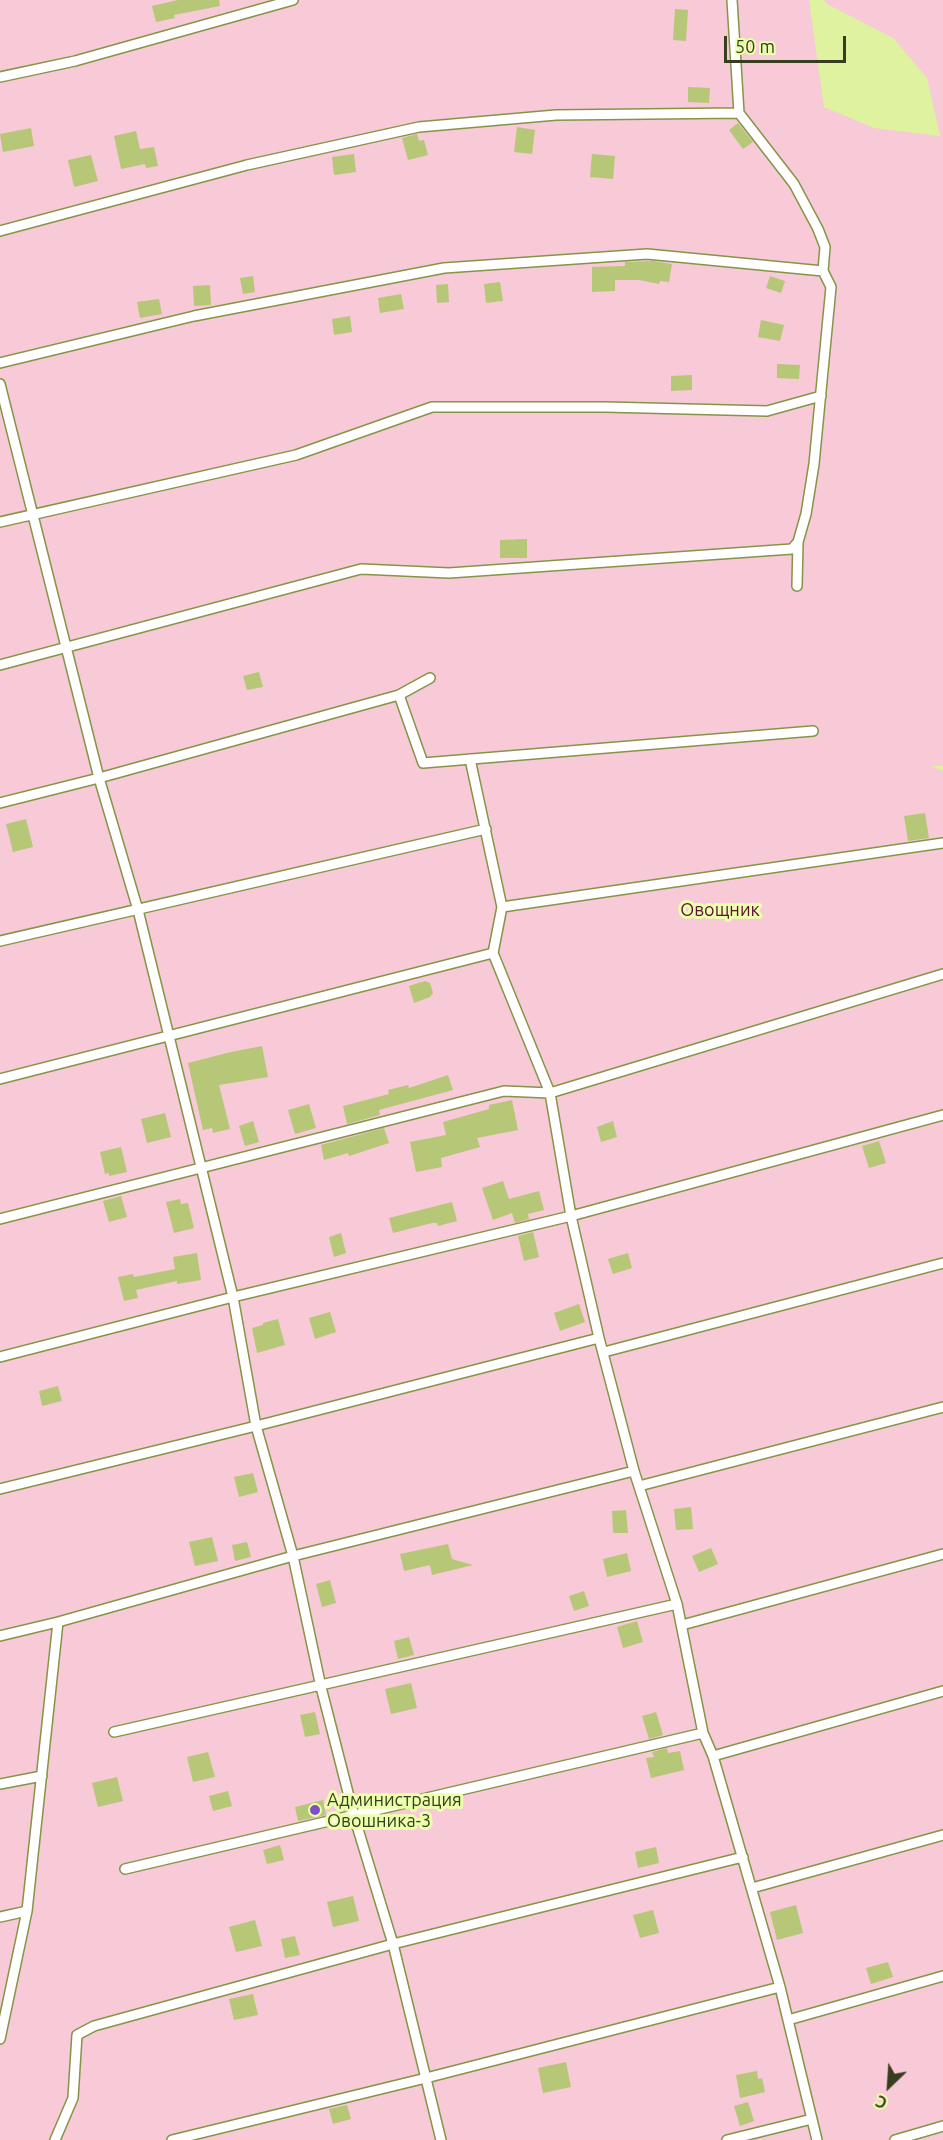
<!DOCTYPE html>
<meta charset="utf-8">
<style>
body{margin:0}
#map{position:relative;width:943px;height:2140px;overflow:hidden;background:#dff29f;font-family:Ubuntu,sans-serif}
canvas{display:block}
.north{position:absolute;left:859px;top:2056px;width:60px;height:60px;-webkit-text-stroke:4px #ecffac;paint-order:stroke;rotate:205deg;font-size:16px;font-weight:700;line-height:24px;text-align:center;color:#373e1d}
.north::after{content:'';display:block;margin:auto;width:21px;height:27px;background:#373e1d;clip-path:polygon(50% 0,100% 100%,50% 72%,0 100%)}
.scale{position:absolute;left:724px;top:36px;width:122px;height:27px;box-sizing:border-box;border:3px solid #373e1d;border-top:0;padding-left:8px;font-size:18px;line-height:21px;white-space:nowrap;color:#373e1d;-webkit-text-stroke:4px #ecffac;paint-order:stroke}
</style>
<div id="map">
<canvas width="943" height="2140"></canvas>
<div class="north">С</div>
<div class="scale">50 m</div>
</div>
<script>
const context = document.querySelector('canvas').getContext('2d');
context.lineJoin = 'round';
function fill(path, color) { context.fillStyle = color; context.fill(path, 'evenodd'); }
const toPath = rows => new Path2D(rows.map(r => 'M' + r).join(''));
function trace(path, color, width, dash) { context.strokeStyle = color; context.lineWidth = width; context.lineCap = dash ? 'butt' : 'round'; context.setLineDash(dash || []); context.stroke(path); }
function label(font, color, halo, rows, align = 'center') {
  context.font = font + ' Ubuntu,sans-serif'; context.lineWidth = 6; context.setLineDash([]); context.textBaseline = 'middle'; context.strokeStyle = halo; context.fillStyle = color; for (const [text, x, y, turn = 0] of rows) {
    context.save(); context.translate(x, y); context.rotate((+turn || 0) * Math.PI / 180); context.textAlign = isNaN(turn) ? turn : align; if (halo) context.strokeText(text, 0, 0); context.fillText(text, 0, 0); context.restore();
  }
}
fill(toPath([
 [0,0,809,0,824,107,874,128,940,136,927,78,893,38,827,4,824,0,943,0,943,766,931,766,943,771,943,2140,0,2140]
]), '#f8c9d7');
fill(toPath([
 [178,0,219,0,220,6,174,15,175,18,156,22,152,6],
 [675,9,688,10,686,41,673,40],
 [688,87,710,88,709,103,688,102],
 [738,123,753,142,743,149,729,130],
 [517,127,535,130,532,154,514,152],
 [31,128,34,146,3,152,0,134],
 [136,131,140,149,154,147,158,166,146,168,145,164,121,169,114,136],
 [417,134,419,141,424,140,428,155,408,160,402,138],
 [354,154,356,172,334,175,332,157],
 [592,154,615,156,613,179,590,177],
 [91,155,98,181,74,187,68,160],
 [653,261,672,264,669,282,660,281,659,284,639,280,615,280,615,291,592,292,592,267,625,266,625,262],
 [253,276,255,292,243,294,240,278],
 [770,276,785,281,781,293,766,288],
 [500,282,503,301,486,303,484,284],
 [448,284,449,302,437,303,436,285],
 [210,285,211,305,194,306,193,286],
 [401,294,404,309,380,313,378,298],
 [159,299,162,314,140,318,137,302],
 [350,316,352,332,334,335,332,319],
 [761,320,784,325,780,341,758,337],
 [777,364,800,365,799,379,777,378],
 [692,375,692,390,671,391,671,376],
 [527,539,527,558,500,558,500,540],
 [259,672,263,687,247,690,243,676],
 [925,813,929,838,908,841,904,816],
 [26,819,33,847,13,852,6,824],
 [425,981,430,983,433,993,430,997,414,1003,409,986],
 [262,1046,268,1077,219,1085,230,1129,213,1133,212,1128,203,1130,188,1063,231,1052],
 [448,1075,453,1090,379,1110,380,1115,347,1124,343,1106,389,1094,388,1090,408,1085,409,1088],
 [512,1100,518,1130,477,1138,480,1147,441,1158,442,1167,416,1172,410,1142,446,1135,443,1122,489,1109,489,1105],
 [309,1104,316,1128,295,1134,288,1110],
 [165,1113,171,1137,147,1143,141,1119],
 [253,1121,259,1142,245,1146,239,1126],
 [613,1121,617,1137,601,1142,597,1127],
 [384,1128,389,1143,349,1156,348,1153,324,1160,321,1145],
 [879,1141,886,1163,869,1168,862,1146],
 [121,1147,127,1172,109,1176,109,1173,105,1174,100,1152],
 [503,1181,509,1199,539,1191,544,1210,528,1214,529,1219,515,1223,512,1213,493,1220,482,1188],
 [121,1196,127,1217,109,1222,103,1201],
 [180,1199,181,1204,188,1203,194,1228,174,1233,166,1202],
 [452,1202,457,1221,438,1226,437,1223,432,1223,393,1233,389,1218],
 [533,1232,539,1257,524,1261,518,1236],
 [341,1233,346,1253,334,1257,329,1237],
 [197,1253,201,1280,177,1284,177,1281,136,1290,138,1298,124,1301,118,1277,133,1274,134,1277,175,1269,173,1257],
 [628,1253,632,1268,613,1274,608,1259],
 [579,1304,585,1322,560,1331,554,1313],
 [330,1312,336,1332,315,1339,309,1318],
 [278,1319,285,1345,257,1353,252,1328,263,1325,263,1323],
 [58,1386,62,1401,42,1406,39,1391],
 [253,1473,258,1492,239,1497,234,1477],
 [691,1507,693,1529,676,1530,674,1509],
 [626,1510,628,1533,613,1533,612,1511],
 [212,1537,218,1561,195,1566,189,1542],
 [247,1542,251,1557,235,1561,232,1545],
 [448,1544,452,1559,473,1565,432,1575,430,1565,404,1571,400,1554],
 [711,1548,718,1564,699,1572,692,1556],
 [627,1553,631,1571,607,1577,603,1559],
 [330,1580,336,1603,322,1607,316,1584],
 [584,1591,589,1606,574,1611,569,1596],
 [637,1621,643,1642,623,1648,617,1627],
 [409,1637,414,1655,398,1659,394,1641],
 [411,1683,417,1708,391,1714,385,1689],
 [315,1712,320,1734,305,1737,300,1715],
 [656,1712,663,1735,649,1739,642,1716],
 [667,1748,668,1753,680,1751,684,1770,651,1778,646,1758,654,1757,652,1752],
 [208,1752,215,1777,193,1782,187,1757],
 [117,1777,123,1801,98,1807,92,1783],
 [228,1791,232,1806,213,1811,209,1796],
 [323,1800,326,1815,298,1821,295,1807],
 [280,1845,284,1860,267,1864,263,1850],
 [656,1847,659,1863,638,1868,635,1852],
 [353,1896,359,1921,333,1927,327,1902],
 [796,1905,803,1933,777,1940,770,1912],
 [653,1910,659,1933,640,1938,633,1915],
 [255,1920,262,1946,236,1952,229,1927],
 [295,1936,300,1955,285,1958,281,1939],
 [888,1962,893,1977,871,1984,866,1968],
 [253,1994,258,2015,234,2020,229,1999],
 [566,2062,571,2087,543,2093,538,2068],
 [757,2071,758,2079,762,2078,765,2092,740,2098,736,2075],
 [748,2102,754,2121,740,2126,734,2106],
 [347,2105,351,2119,333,2124,329,2109]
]), '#b6c777');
const lane = toPath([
 [732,0,739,113,794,184,818,229,825,247,823,271,831,287,814,464,806,514,798,542,797,586],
 [0,77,75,61,293,0],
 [0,231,247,165,419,127,556,115,739,113],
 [0,363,194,316,444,268,647,254,823,271],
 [0,384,99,778,138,910,233,1297,256,1426,293,1556,321,1687,354,1816,393,1944,441,2140],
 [0,522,296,455,432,407,605,407,767,411,821,396],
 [0,665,361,569,449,573,792,549,798,542],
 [399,695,423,763,813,731],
 [0,803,99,778,399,695,430,678],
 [502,907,943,843],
 [0,941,486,829],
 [0,1079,493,953],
 [0,1219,504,1091,550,1093,493,953,502,907,470,759],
 [604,1352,943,1263],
 [0,1357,233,1297,571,1216,943,1115],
 [639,1486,943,1407],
 [0,1489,256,1426,599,1338],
 [682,1625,943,1554],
 [0,1636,58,1622],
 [114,1732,677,1604],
 [713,1756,943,1691],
 [0,1784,42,1776],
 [125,1869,703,1733],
 [752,1888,943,1835],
 [0,1917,27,1911],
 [788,2020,943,1976],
 [0,2039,27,1911,58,1622,293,1556,634,1471],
 [55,2140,73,2098,77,2035,94,2026,393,1944,743,1857],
 [172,2140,426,2078,780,1987],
 [727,2140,812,2119],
 [817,2140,780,1987,713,1756,703,1733,677,1604,634,1471,599,1338,571,1216,550,1093,943,974],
 [895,2140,943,2126]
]);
trace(lane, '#849545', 12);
trace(lane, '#fff', 9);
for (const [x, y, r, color] of [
 [315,1810,6,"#804fc7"]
]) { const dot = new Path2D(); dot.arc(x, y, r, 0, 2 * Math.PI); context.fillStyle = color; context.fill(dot); trace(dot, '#ecffac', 2); }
label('18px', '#5e1033', '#ecffac', [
 ["Овощник",720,910]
]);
label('18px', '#373e1d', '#ecffac', [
 ["Администрация",327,1800],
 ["Овошника-3",327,1821]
], 'left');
</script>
